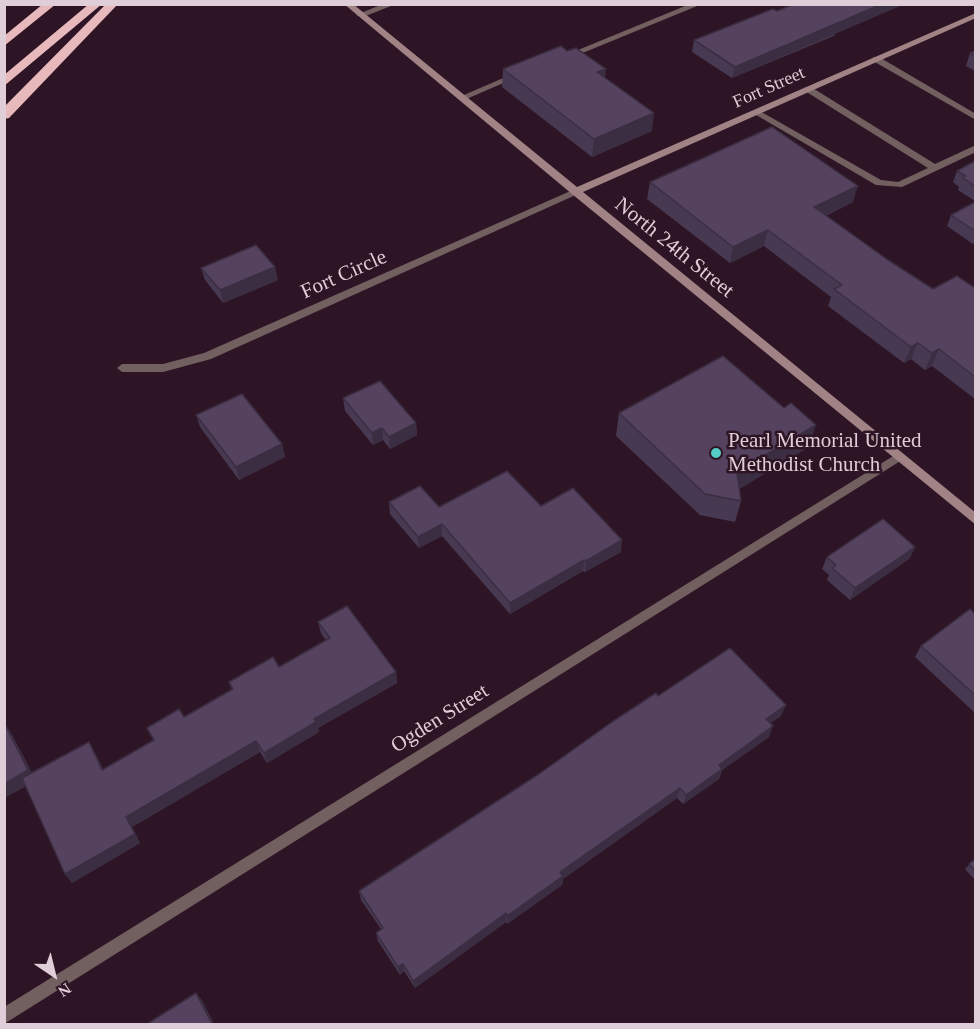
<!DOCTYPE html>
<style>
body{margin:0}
#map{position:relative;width:980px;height:1029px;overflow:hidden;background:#2e1525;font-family:"Times New Roman",serif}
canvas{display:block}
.frame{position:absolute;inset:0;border:6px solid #dfcdd7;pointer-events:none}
.north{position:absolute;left:24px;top:945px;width:60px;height:60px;-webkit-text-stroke:4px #2e1525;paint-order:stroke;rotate:145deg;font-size:16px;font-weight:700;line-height:24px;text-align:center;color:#dfcdd7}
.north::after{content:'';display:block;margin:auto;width:21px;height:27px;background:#dfcdd7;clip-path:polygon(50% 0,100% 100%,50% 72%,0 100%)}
</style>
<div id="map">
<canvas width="980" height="1029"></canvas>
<div class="frame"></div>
<div class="north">N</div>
</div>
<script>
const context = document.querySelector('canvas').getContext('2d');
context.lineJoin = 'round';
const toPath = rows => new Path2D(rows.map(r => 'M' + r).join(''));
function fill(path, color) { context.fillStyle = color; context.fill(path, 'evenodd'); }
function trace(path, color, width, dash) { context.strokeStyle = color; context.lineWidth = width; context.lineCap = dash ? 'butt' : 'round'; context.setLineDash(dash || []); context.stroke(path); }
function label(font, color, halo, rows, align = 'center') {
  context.font = font + ' "Times New Roman",serif'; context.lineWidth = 5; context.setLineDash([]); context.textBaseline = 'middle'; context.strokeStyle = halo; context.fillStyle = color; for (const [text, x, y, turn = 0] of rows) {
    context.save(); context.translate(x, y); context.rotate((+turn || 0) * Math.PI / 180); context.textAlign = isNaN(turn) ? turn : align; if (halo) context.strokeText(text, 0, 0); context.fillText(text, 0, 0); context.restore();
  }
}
fill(toPath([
 [690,4,702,4,568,59,561,57,690,4],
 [515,73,522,75,464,100,457,98,515,73],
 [805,87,811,87,935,164,976,145,976,152,902,187,876,185,751,112,758,110,881,180,898,182,928,168,805,91,805,87]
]), '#725f60');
fill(toPath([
 [383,4,396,4,363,17,356,15,383,4],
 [873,57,879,57,976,114,976,120,873,61,873,57],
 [575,189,578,190,578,194,211,359,163,372,122,372,117,368,122,364,163,364,204,353,575,189],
 [898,453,902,454,904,457,902,460,4,1024,4,1007,898,453]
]), '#725f60');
fill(toPath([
 [344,4,353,4,577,187,976,13,976,18,583,192,976,513,976,525,572,194,344,4]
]), '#a18385');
fill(toPath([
 [43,4,56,4,4,46,4,36,43,4],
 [89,4,102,4,4,86,4,75,89,4],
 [106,4,118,4,9,118,4,119,4,107,106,4]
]), '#e8b9bc');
fill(toPath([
 [777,11,836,35,732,78,692,52,694,40],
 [975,51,975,71,966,66,970,53],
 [503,69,605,78,652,131,592,157,502,87],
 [975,161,975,201,958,190,959,187,953,182,957,171],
 [650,182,853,202,826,216,888,260,933,289,975,288,975,399,932,366,925,370,911,359,904,363,828,306,831,297,764,246,730,263,647,199],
 [975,202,975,243,973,244,947,226,951,215],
 [201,268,278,280,223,303,205,280],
 [343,398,416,423,417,435,390,449,383,440,373,445,345,411],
 [619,413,809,447,739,489,741,501,735,522,700,515,616,436],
 [196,415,282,444,285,457,239,480,200,427],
 [389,502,439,507,541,506,621,552,585,572,583,571,510,614,442,536,419,548,390,514],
 [915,547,909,559,850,600,827,580,829,575,822,569,827,557],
 [975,614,975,713,915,657,921,646],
 [318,622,396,672,397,683,318,728,319,732,267,763,260,752,132,827,140,843,72,883,65,874,26,786,4,798,4,723,11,733,32,773,95,753,103,769,154,741,147,728,184,717,232,690,229,682,279,667,326,641,321,633],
 [658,696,781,716,770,723,769,737,722,770,719,779,683,804,677,798,563,879,562,885,507,924,506,922,415,988,404,971,400,975,378,941,376,933,381,929,361,900,359,891],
 [975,859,975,880,965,869]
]), '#483952');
fill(toPath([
 [882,4,905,4,732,78,735,67],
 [606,69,604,87,597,72],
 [654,113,652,131,592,157,594,139],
 [858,186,853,202,809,224,814,207],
 [768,230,764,246,730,263,733,247],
 [275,267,278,280,223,303,220,290],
 [918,343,911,359,904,363,911,347],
 [939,349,932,366,925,370,932,353],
 [416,423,417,435,390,449,389,437],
 [816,425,809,447,731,494,737,472],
 [382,428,383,440,373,445,372,433],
 [282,444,285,457,239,480,236,467],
 [442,524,442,536,419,548,418,537],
 [622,540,621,552,585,572,586,561],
 [915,547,909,559,850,600,855,588],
 [584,560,583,571,510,614,510,603],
 [396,672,397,683,318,728,319,732,267,763,264,753,314,719],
 [786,705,781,716,762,729,766,719],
 [4,723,11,733,35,780,4,798],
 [773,726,769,737,722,770,719,779,683,804,686,795,719,765],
 [256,741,260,752,132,827,140,843,72,883,65,874,126,817],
 [89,742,95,753,108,780,102,770],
 [680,788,677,798,563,879,562,885,507,924,507,916,560,872],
 [506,913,506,922,415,988,413,981],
 [403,964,404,971,400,975,398,967],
 [196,993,202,1000,214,1024,212,1024]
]), '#3b2e42');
const building = toPath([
 [794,4,882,4,735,67,694,40,773,9,777,11,794,4],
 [561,46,567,51,576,48,606,69,597,72,654,113,594,139,503,69,561,46],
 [975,51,975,56,970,53,975,51],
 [772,127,858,186,814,207,888,260,933,289,957,276,975,288,975,377,939,349,932,353,918,343,911,347,834,289,842,285,768,230,733,247,650,182,772,127],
 [975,161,975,186,963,178,966,176,957,171,975,161],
 [975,202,975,231,951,215,975,202],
 [256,245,275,267,220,290,201,268,256,245],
 [723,356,784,408,791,403,816,425,737,472,741,501,705,494,619,413,723,356],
 [380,381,416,423,389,437,382,428,372,433,343,398,380,381],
 [242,394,282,444,236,467,196,415,242,394],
 [507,471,541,506,573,488,622,540,586,561,584,560,510,603,442,524,418,537,389,502,420,486,439,507,507,471],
 [883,519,915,547,855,588,832,568,836,565,827,557,883,519],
 [347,606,396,672,314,719,316,722,264,753,256,741,126,817,135,834,65,874,22,778,89,742,102,770,154,740,147,728,179,709,184,717,233,689,229,682,273,657,279,667,330,638,318,622,347,606],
 [970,609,975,614,975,695,921,646,970,609],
 [730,648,786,705,766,719,773,726,719,765,722,769,686,795,680,788,560,872,563,876,507,916,506,913,413,981,403,964,398,967,376,933,383,928,359,891,539,774,612,722,656,693,658,696,730,648],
 [4,723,28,770,4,784,4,723],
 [975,859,975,871,969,864,975,859],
 [196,993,212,1024,147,1024,196,993]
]);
fill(building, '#54425f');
trace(building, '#3b2e42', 1.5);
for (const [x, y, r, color] of [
 [716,453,6,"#55cdc6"]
]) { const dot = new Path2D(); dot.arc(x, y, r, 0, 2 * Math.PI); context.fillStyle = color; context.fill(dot); trace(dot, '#2e1525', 2); }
label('18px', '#dfcdd7', '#2e1525', [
 ["Fort Street",769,88,-24]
]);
label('21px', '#dfcdd7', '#2e1525', [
 ["North 24th Street",674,248,39],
 ["Fort Circle",344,275,-24],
 ["Ogden Street",440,719,-32]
]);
label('21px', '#dfcdd7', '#2e1525', [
 ["Pearl Memorial United",728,441],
 ["Methodist Church",728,465]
], 'left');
</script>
